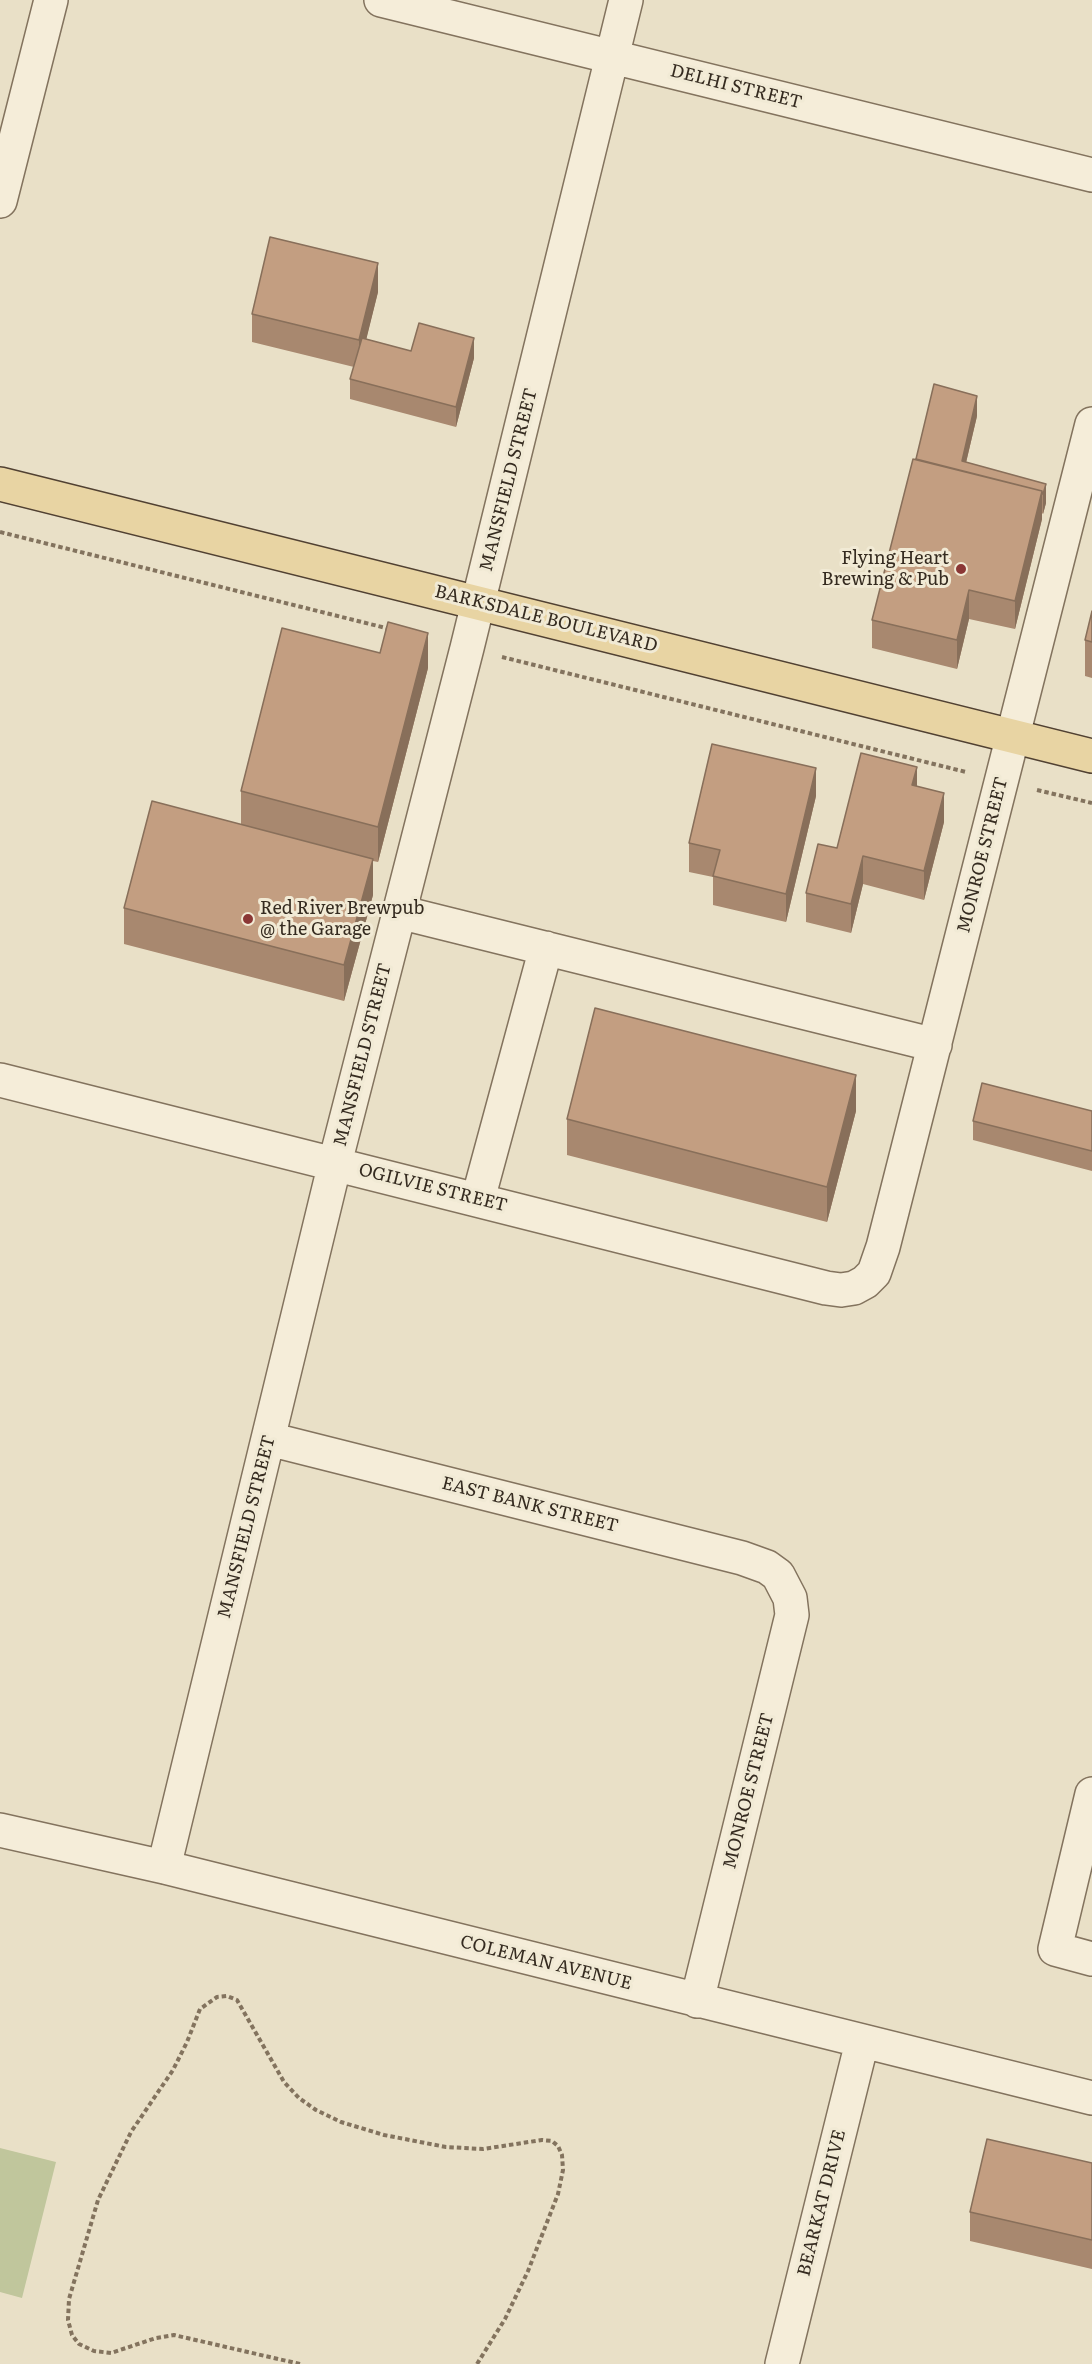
<!DOCTYPE html>
<style>
body{margin:0}
canvas{display:block;background:#e9e0c7}
</style>
<canvas width="1092" height="2364"></canvas>
<script>
const context = document.querySelector('canvas').getContext('2d');
context.lineJoin = 'round';
function fill(path, color) { context.fillStyle = color; context.fill(path, 'evenodd'); }
const toPath = rows => new Path2D(rows.map(r => 'M' + r).join(''));
function trace(path, color, width, dash) { context.strokeStyle = color; context.lineWidth = width; context.lineCap = dash ? 'butt' : 'round'; context.setLineDash(dash || []); context.stroke(path); }
function label(font, color, halo, rows, align = 'center') {
  context.font = font + ' Literata,serif'; context.lineWidth = 6; context.setLineDash([]); context.textBaseline = 'middle'; context.strokeStyle = halo; context.fillStyle = color; for (const [text, x, y, turn = 0] of rows) {
    context.save(); context.translate(x, y); context.rotate((+turn || 0) * Math.PI / 180); context.textAlign = isNaN(turn) ? turn : align; if (halo) context.strokeText(text, 0, 0); context.fillText(text, 0, 0); context.restore();
  }
}
fill(toPath([
 [0,2148,56,2162,22,2298,0,2292]
]), '#c0c69c');
const minor = toPath([
 [381,0,1092,175],
 [0,201,51,0],
 [399,912,935,1045],
 [0,1080,826,1288,841,1290,854,1288,865,1282,874,1273,883,1247,1092,424],
 [478,1199,546,948],
 [269,1439,742,1558,767,1567,778,1575,790,1598,792,1615,697,2001],
 [1092,1794,1055,1949,1092,1959],
 [0,1830,164,1867,1092,2098],
 [164,1867,335,1163,467,648,626,0],
 [782,2364,862,2042]
]);
const major = toPath([
 [0,484,1092,756]
]);
trace(minor, '#83735e', 36);
trace(major, '#514132', 36);
trace(toPath([
 [0,532,390,629],
 [502,657,966,772],
 [1037,790,1092,803],
 [300,2364,174,2335,156,2338,111,2353,94,2351,79,2344,72,2335,68,2320,69,2299,98,2200,131,2132,173,2070,187,2042,200,2009,217,1997,227,1996,237,2000,284,2082,299,2098,316,2110,341,2122,384,2135,446,2147,483,2149,542,2140,552,2141,558,2146,562,2155,563,2170,558,2194,528,2271,505,2319,477,2364]
]), '#83735e', 4, [4.5, 3]);
trace(minor, '#f5edd9', 33);
trace(major, '#e8d4a3', 33);
fill(toPath([
 [378,292,366,339,411,351,474,358,456,427,350,399,350,379,354,367,252,342,252,314],
 [977,416,966,463,1046,484,1046,503,1043,514,1042,513,1042,519,1015,629,969,619,957,669,872,648,872,620,916,459],
 [1092,611,1092,678,1085,676,1085,640],
 [428,668,378,862,373,861,373,895,344,1001,124,944,124,908,241,824,241,791],
 [917,787,944,822,924,900,863,884,851,933,806,922,806,893],
 [816,796,786,922,713,905,713,877,689,872,689,843],
 [856,1111,827,1222,567,1155,567,1119],
 [1092,1111,1092,1171,973,1140,973,1121],
 [1092,2163,1092,2269,970,2241,970,2212]
]), '#a8886f');
fill(toPath([
 [378,263,378,292,359,369,359,340],
 [474,338,474,358,456,427,456,407],
 [977,396,977,416,963,475,962,461],
 [1046,484,1046,503,1043,514,1043,494],
 [1042,491,1042,519,1015,629,1015,601],
 [969,590,969,619,957,669,957,640],
 [428,633,428,668,378,862,378,827],
 [917,767,917,795,912,785],
 [816,768,816,796,786,922,786,894],
 [944,793,944,822,924,900,924,871],
 [863,856,863,884,851,933,851,904],
 [373,859,373,895,344,1001,344,965],
 [856,1075,856,1111,827,1222,827,1187]
]), '#886f5a');
const building = toPath([
 [270,237,378,263,359,340,252,314,270,237],
 [419,323,474,338,456,407,350,379,362,338,411,351,419,323],
 [934,384,977,396,962,461,1046,484,1043,494,1042,494,1042,491,916,459,934,384],
 [913,459,1042,491,1015,601,969,590,957,640,872,620,913,459],
 [1092,611,1092,642,1085,640,1092,611],
 [388,622,428,633,378,827,241,791,282,628,380,653,388,622],
 [712,744,816,768,786,894,713,876,720,850,689,843,712,744],
 [861,753,917,767,912,785,944,793,924,871,863,856,851,904,806,893,818,844,837,848,861,753],
 [152,801,373,859,344,965,124,908,152,801],
 [595,1008,856,1075,827,1187,567,1119,595,1008],
 [982,1083,1092,1111,1092,1151,973,1121,982,1083],
 [987,2139,1092,2163,1092,2240,970,2212,987,2139]
]);
fill(building, '#c39e81');
trace(building, '#886f5a', 1.5);
for (const [x, y, r, color] of [
 [961,569,6,"#8b3735"],
 [248,919,6,"#8b3735"]
]) { const dot = new Path2D(); dot.arc(x, y, r, 0, 2 * Math.PI); context.fillStyle = color; context.fill(dot); trace(dot, '#f1ead5', 2); }
label('18px', '#352b20', '#f1ead5', [
 ["DELHI STREET",736,87,14],
 ["MANSFIELD STREET",509,480,-76],
 ["BARKSDALE BOULEVARD",546,619,14],
 ["MONROE STREET",983,855,-76],
 ["MANSFIELD STREET",363,1055,-76],
 ["OGILVIE STREET",433,1188,14],
 ["EAST BANK STREET",530,1505,14],
 ["MANSFIELD STREET",247,1527,-76],
 ["MONROE STREET",749,1791,-76],
 ["COLEMAN AVENUE",546,1963,14],
 ["BEARKAT DRIVE",822,2203,-76]
]);
label('18px', '#352b20', '#f1ead5', [
 ["Flying Heart",949,559],
 ["Brewing & Pub",949,580],
 ["Red River Brewpub",260,909,"left"],
 ["@ the Garage",260,930,"left"]
], 'right');
</script>
